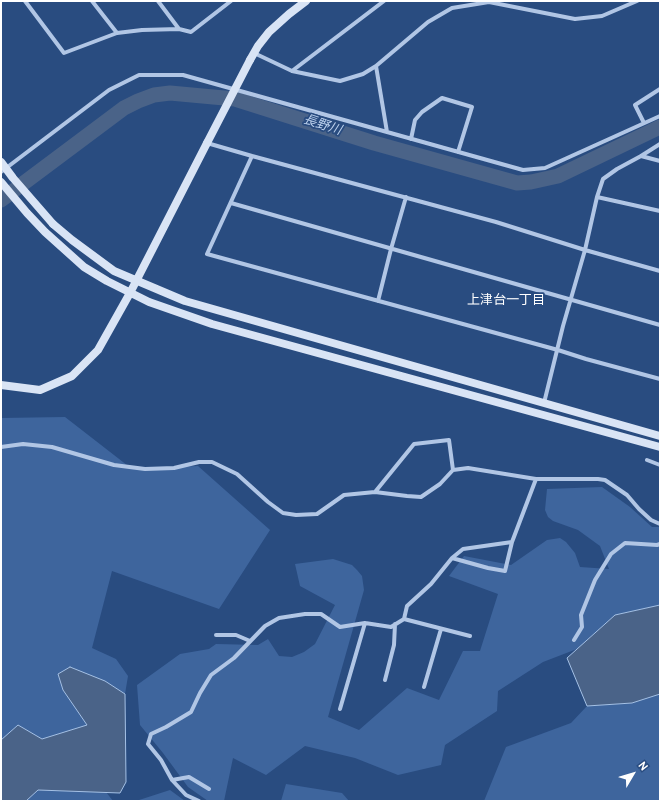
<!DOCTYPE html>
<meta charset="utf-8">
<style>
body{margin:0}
#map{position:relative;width:661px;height:802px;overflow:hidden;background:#294c80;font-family:Overpass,sans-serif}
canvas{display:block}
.frame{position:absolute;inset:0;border:2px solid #fff;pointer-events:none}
.north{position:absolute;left:613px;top:754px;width:40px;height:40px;-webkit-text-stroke:3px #294c80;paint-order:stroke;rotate:52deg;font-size:11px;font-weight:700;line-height:16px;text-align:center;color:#fff}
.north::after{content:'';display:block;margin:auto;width:14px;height:18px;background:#fff;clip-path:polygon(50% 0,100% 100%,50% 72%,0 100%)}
</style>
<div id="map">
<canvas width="661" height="802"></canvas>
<div class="frame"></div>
<div class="north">N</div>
</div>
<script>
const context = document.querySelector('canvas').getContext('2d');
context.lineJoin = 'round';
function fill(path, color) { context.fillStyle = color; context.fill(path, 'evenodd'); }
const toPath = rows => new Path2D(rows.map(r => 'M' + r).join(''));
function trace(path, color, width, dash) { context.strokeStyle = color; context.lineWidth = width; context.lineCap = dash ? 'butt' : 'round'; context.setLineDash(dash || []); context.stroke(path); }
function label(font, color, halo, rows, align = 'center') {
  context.font = font + ' Overpass,"Noto Sans JP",sans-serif'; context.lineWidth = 3.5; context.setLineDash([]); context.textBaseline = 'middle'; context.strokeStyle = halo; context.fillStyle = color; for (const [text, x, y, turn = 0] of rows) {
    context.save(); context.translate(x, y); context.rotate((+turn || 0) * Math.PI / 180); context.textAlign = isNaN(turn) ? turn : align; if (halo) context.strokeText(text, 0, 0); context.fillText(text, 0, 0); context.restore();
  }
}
fill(toPath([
 [65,417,132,469,198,466,270,530,219,609,112,571,92,648,116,659,128,676,125,694,105,681,58,674,63,690,87,725,42,739,18,725,1,740,1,418],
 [602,487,630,507,652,527,660,527,660,605,615,615,590,637,582,647,543,662,498,691,497,711,445,745,441,765,398,775,355,758,305,746,266,775,233,758,224,801,208,801,188,787,163,753,140,725,137,685,180,654,209,649,216,644,258,645,268,639,279,656,292,657,304,652,315,644,335,605,300,586,295,564,333,559,352,565,357,570,362,576,364,590,328,717,359,730,407,688,439,700,463,651,480,651,498,594,449,576,464,556,511,565,547,540,560,538,566,542,575,553,580,567,609,569,600,546,578,530,553,521,548,517,545,510,547,489],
 [660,694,660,801,484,801,506,747,571,723,587,706,632,703],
 [286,784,342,793,349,801,281,801],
 [38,790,106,792,113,801,26,801],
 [170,790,185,801,136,801]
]), '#3e659d');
const water = toPath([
 [660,605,660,694,632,703,587,706,567,658,615,615,660,605],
 [70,667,105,681,125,694,126,782,120,793,38,790,26,801,1,801,1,740,18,725,42,739,87,725,63,690,58,674,70,667]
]);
fill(water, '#4a6388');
trace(water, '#a5c1e5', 1);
trace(toPath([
 [1,200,124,108,138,101,154,95,170,93,235,99,374,143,517,183,531,182,558,176,660,127]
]), '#4a6388', 15);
trace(toPath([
 [25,1,64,53,117,33,142,30,179,29,191,32,231,1],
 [92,1,117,33],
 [158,1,179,29],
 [254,53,292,71,340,81,363,74,376,66,428,22,452,8,489,2,575,19,602,16,637,1],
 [376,66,387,132],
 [292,71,384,1],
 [644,123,635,105,660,89],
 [411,139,415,120,422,112,442,98,472,107,458,152],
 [207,143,252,156],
 [641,156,660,144],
 [1,172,109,90,139,75,183,75,523,170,545,168,660,116],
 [597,197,660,211],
 [231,203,660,325],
 [660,271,585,250,496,222,252,156,207,254,558,350,586,359,660,379],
 [378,301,391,249,406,197],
 [544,403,563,326,585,250,597,197,603,179,617,169,641,156,660,161],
 [1,447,23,444,52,447,114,465,145,469,174,468,199,462,212,462,237,474,268,502,283,513,296,515,317,514,344,495,375,492,407,496,421,497,440,484,453,470,468,468,536,479],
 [647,460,660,465],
 [375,492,414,444,449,440,453,470],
 [452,558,488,568,505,571,512,542,536,479,598,479,605,480,627,495,639,509,651,520,660,524],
 [404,619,470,636],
 [216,635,236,635,250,641],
 [574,640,582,627,581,615,595,580,611,554,625,543,657,545,660,544],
 [385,680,394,645,395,624],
 [424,687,441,629],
 [340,709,365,623],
 [172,780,189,777,209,789],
 [199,801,186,795,172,780,161,760,148,744,151,734,166,727,191,712,200,693,211,675,234,658,265,626,279,618,305,614,321,614,340,627,365,623,391,627,404,619,407,606,431,584,452,558,463,549,512,542]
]), '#b1c6e5', 4);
trace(toPath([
 [250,60,258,46,269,32,289,14,306,1],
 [1,182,27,213,45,232,84,267,107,281,149,302,212,324,660,447],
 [53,224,72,240,114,271,185,301,660,436],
 [1,385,40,390,72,376,98,350,130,293,207,143]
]), '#d9e4f5', 8);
trace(toPath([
 [207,143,250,60],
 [1,162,13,178,53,224]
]), '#d9e4f5', 8);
label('italic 13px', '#bcd1ed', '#294c80', [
 ["長野川",322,126,18]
]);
label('13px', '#fff', '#294c80', [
 ["上津台一丁目",506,301]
]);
</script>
